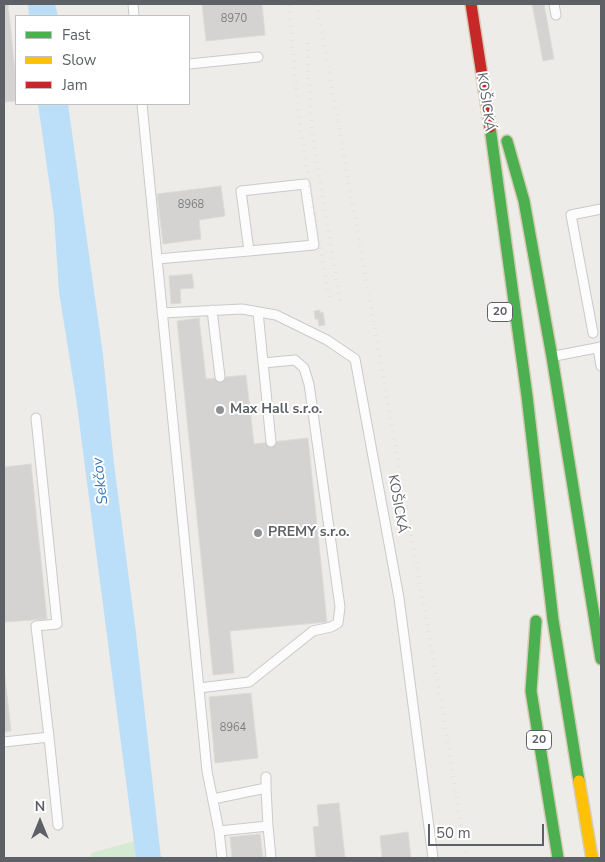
<!DOCTYPE html>
<meta charset="utf-8">
<style>
body{margin:0}
#map{position:relative;width:605px;height:862px;overflow:hidden;background:#edece8;font-family:"Nunito Sans",sans-serif}
canvas{display:block}
.frame{position:absolute;inset:0;border:5px solid #5d6166;pointer-events:none}
.legend{position:absolute;left:15px;top:15px;width:175px;height:90px;box-sizing:border-box;background:#fff;border:1px solid #bec0c2;margin:0;padding:6px 9px;list-style:none;font-size:15px;color:#5d6166}
.legend li{display:flex;align-items:center;gap:10px;height:25px}
.legend b{width:25px;border:1px solid #bec0c2}
.north{position:absolute;left:15px;top:797px;width:50px;height:50px;-webkit-text-stroke:4px #fff;paint-order:stroke;rotate:0deg;font-size:14px;font-weight:700;line-height:20px;text-align:center;color:#5d6166}
.north::after{content:'';display:block;margin:auto;width:18px;height:22px;background:#5d6166;clip-path:polygon(50% 0,100% 100%,50% 72%,0 100%)}
.scale{position:absolute;left:428px;top:824px;width:116px;height:22px;box-sizing:border-box;border:2px solid #5d6166;border-top:0;padding-left:6px;font-size:15px;line-height:18px;white-space:nowrap;color:#5d6166;-webkit-text-stroke:4px #fff;paint-order:stroke}
</style>
<div id="map">
<canvas width="605" height="862"></canvas>
<div class="frame"></div>
<ul class="legend">
<li><b style="height:6px;background:#4caf50"></b>Fast</li>
<li><b style="height:6px;background:#ffc107"></b>Slow</li>
<li><b style="height:6px;background:#c62828"></b>Jam</li>
</ul>
<div class="north">N</div>
<div class="scale">50 m</div>
</div>
<script>
const context = document.querySelector('canvas').getContext('2d');
context.lineJoin = 'round';
function fill(path, color) { context.fillStyle = color; context.fill(path, 'evenodd'); }
const toPath = rows => new Path2D(rows.map(r => 'M' + r).join(''));
function trace(path, color, width, dash) { context.strokeStyle = color; context.lineWidth = width; context.lineCap = dash ? 'butt' : 'round'; context.setLineDash(dash || []); context.stroke(path); }
function label(font, color, halo, rows, align = 'center') {
  context.font = font + ' "Nunito Sans",sans-serif'; context.lineWidth = 4; context.setLineDash([]); context.textBaseline = 'middle'; context.strokeStyle = halo; context.fillStyle = color; for (const [text, x, y, turn = 0] of rows) {
    context.save(); context.translate(x, y); context.rotate((+turn || 0) * Math.PI / 180); context.textAlign = isNaN(turn) ? turn : align; if (halo) context.strokeText(text, 0, 0); context.fillText(text, 0, 0); context.restore();
  }
}
fill(toPath([
 [135,841,136,858,91,858,91,853]
]), '#d5ead3');
fill(toPath([
 [28,4,55,4,58,16,29,16],
 [38,104,68,104,103,355,114,464,136,633,161,858,136,858,76,398,59,292,54,216]
]), '#bbdff8');
const building = toPath([
 [4,4,8,4,16,80,16,101,4,102,4,4],
 [202,4,262,4,265,35,206,41,202,4],
 [532,4,544,4,554,59,543,61,532,4],
 [221,186,225,216,199,220,201,239,163,244,157,194,221,186],
 [192,274,194,288,180,289,181,303,171,304,169,276,192,274],
 [320,310,320,313,323,312,325,325,319,326,318,319,315,319,314,311,320,310],
 [199,318,206,379,246,375,254,444,308,438,327,622,230,631,234,673,213,675,177,321,199,318],
 [31,464,47,619,4,622,4,467,31,464],
 [4,668,11,731,4,732,4,668],
 [251,693,258,758,215,763,209,697,251,693],
 [339,803,345,858,316,858,313,827,319,826,317,805,339,803],
 [408,832,411,858,382,858,380,836,408,832],
 [260,834,263,858,232,858,230,837,260,834]
]);
fill(building, '#d4d3d1');
trace(building, '#dcdbd7', 1);
const lane = toPath([
 [133,4,134,16],
 [554,4,556,15],
 [189,64,258,57],
 [142,104,207,771,219,831],
 [157,259,249,251,314,245,305,184,241,191,249,251],
 [212,310,220,377],
 [258,312,271,442],
 [162,313,242,309,276,315,327,340,355,359,399,598,433,858],
 [593,333,571,215,601,209],
 [598,348,601,366],
 [555,356,601,347],
 [199,688,249,682,313,631,331,627,338,623,340,607,309,384,304,368,295,360,263,363],
 [49,737,58,825],
 [4,742,49,737,36,626,57,624,36,418],
 [266,777,266,788],
 [213,799,266,788,268,826],
 [222,858,219,831,268,826,271,858]
]);
const fast = toPath([
 [490,127,527,396,553,620,579,781],
 [507,141,524,201,552,357,601,659],
 [536,621,531,691,558,858]
]);
const slow = toPath([
 [579,781,592,858]
]);
const jam = toPath([
 [471,4,490,127]
]);
trace(lane, '#cacaca', 11);
trace(fast, '#d6ccb5', 14);
trace(slow, '#d6ccb5', 14);
trace(jam, '#d6ccb5', 14);
trace(lane, '#fcfcfc', 9);
trace(fast, '#4caf50', 11);
trace(slow, '#ffc107', 11);
trace(jam, '#c62828', 11);
trace(toPath([
 [317,4,443,714,466,858],
 [289,5,300,129,330,303],
 [307,43,312,132,340,301]
]), '#e3e3e3', 4, [1, 6]);
for (const [x, y, r, color] of [
 [220,410,5,"#8f9294"],
 [258,533,5,"#8f9294"]
]) { const dot = new Path2D(); dot.arc(x, y, r, 0, 2 * Math.PI); context.fillStyle = color; context.fill(dot); trace(dot, '#fff', 2); }
label('11px', '#7c7f82', null, [
 ["8970",234,19],
 ["8968",191,205],
 ["8964",233,728]
]);
for (const [x, y, w] of [
 [500,312,25],
 [539,740,25]
]) { const box = new Path2D(); box.roundRect(x - w / 2, y - 9.5, w, 19, 4); context.fillStyle = '#fff'; context.fill(box); trace(box, '#5d6166', 1); }
label('bold 12px', '#5d6166', null, [
 ["20",500,312],
 ["20",539,740]
]);
label('14px', '#5d6166', '#fff', [
 ["KOŠICKÁ",485,102,82],
 ["KOŠICKÁ",397,504,80]
]);
label('bold 14px', '#5d6166', '#fff', [
 ["Max Hall s.r.o.",230,410],
 ["PREMY s.r.o.",268,533]
], 'left');
label('italic 15px', '#3e7ab6', '#fff', [
 ["Sekčov",101,481,-97]
]);
</script>
